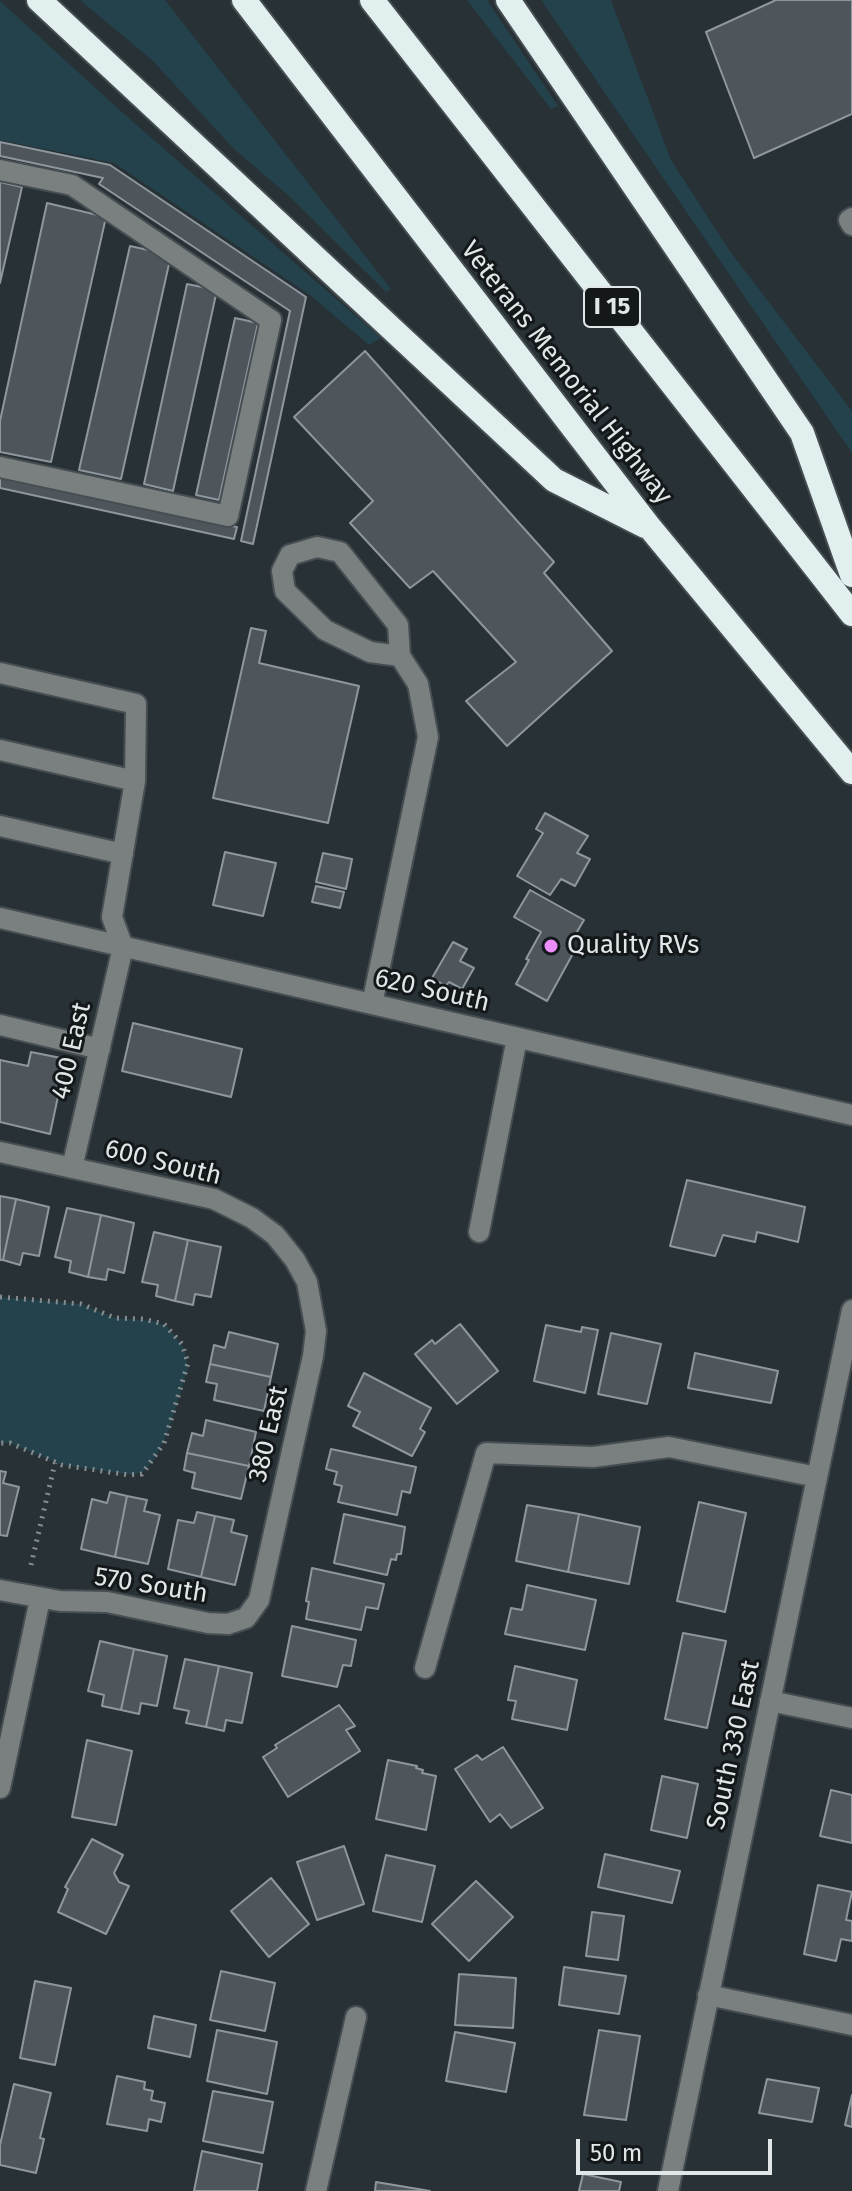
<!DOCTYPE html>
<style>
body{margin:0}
#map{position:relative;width:852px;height:2191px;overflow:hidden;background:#283135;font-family:"Fira Sans",sans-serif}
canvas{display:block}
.scale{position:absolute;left:576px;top:2139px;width:196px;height:36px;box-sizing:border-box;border:4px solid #e1e7e9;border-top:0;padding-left:10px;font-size:24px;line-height:28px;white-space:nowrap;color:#e1e7e9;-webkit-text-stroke:6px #14181a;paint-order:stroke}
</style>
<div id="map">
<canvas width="852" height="2191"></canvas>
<div class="scale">50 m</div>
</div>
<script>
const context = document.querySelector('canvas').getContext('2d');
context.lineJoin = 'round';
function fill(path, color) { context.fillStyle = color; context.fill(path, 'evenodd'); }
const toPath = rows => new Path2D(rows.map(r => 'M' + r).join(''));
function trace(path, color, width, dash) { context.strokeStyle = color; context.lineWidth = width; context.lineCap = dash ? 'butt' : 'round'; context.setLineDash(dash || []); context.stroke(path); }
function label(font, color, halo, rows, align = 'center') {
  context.font = font + ' "Fira Sans",sans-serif'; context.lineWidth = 6; context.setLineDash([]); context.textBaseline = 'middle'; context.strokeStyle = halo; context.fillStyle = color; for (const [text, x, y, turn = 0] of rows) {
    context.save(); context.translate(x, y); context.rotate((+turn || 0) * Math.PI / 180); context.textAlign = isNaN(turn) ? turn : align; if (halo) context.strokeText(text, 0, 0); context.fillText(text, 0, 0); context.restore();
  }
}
fill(toPath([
 [80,0,165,0,391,289,386,292,291,198,234,149,152,60],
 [467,0,487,0,558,106,551,109],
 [541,0,611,0,671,160,729,250,852,411,852,453],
 [0,1,123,113,381,338,369,345,310,295,114,163,0,140],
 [0,1297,81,1304,115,1318,154,1321,167,1326,184,1348,188,1368,169,1430,156,1457,144,1471,133,1475,62,1465,10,1443,0,1443]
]), '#23424b');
const building = toPath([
 [776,0,852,0,852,114,754,158,706,32,776,0],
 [0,142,110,165,306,297,253,544,241,541,290,311,99,184,103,178,0,156,0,142],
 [0,182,22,187,0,283,0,182],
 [47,203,106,217,51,462,0,452,0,421,47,203],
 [130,246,171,255,121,479,79,470,130,246],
 [187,284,217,290,173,491,144,484,187,284],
 [235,318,258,323,219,500,196,495,235,318],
 [365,351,554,562,544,573,612,651,507,746,466,701,516,662,433,571,410,588,350,523,373,501,294,417,365,351],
 [0,475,237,527,234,539,0,488,0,475],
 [251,628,266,631,259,663,359,686,328,823,213,798,251,628],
 [545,813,588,836,577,853,590,859,575,886,561,879,550,895,517,876,543,833,536,829,545,813],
 [225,852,276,863,263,916,213,905,225,852],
 [323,853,352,859,346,889,316,882,323,853],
 [316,886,344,892,340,908,312,902,316,886],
 [530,890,584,920,568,947,575,950,547,1001,516,984,529,960,526,959,541,932,514,917,530,890],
 [453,942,467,949,460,961,474,968,462,989,449,982,446,986,432,978,453,942],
 [133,1023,242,1049,231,1097,122,1071,133,1023],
 [31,1052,66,1059,50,1134,0,1122,0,1060,28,1066,31,1052],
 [687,1180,805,1207,798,1242,757,1232,755,1242,723,1235,715,1256,670,1246,687,1180],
 [0,1196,16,1199,3,1260,0,1260,0,1196],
 [16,1199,49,1207,39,1256,23,1253,20,1265,3,1260,16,1199],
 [67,1208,101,1215,88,1277,69,1272,71,1261,55,1257,67,1208],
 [101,1215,134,1223,124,1273,108,1269,106,1280,88,1277,101,1215],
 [154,1232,188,1240,175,1301,156,1296,158,1285,142,1282,154,1232],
 [188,1240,221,1247,211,1297,195,1294,193,1305,175,1301,188,1240],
 [460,1324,498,1371,457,1404,415,1354,432,1340,435,1344,460,1324],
 [546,1325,581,1332,582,1327,598,1330,585,1393,534,1381,546,1325],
 [229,1332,278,1344,271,1377,210,1364,214,1345,225,1348,229,1332],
 [611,1333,661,1344,647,1404,598,1394,611,1333],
 [695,1353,778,1371,771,1403,688,1388,695,1353],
 [210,1364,271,1377,264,1411,214,1400,217,1384,206,1382,210,1364],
 [364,1373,431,1408,420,1429,425,1432,412,1456,353,1426,360,1412,348,1406,364,1373],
 [206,1420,256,1432,249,1466,187,1453,192,1433,203,1436,206,1420],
 [331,1449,416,1467,410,1493,402,1491,397,1515,338,1502,342,1486,334,1484,337,1472,326,1469,331,1449],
 [187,1453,249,1466,241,1499,192,1488,195,1473,184,1470,187,1453],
 [0,1471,6,1472,3,1483,19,1487,7,1536,0,1535,0,1471],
 [110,1492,127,1496,115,1557,81,1549,92,1499,107,1503,110,1492],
 [127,1496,147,1500,144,1511,160,1515,148,1564,115,1557,127,1496],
 [699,1502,746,1513,725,1612,677,1601,699,1502],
 [527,1505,579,1514,568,1572,516,1561,527,1505],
 [197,1512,215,1516,201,1577,168,1569,178,1520,194,1523,197,1512],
 [344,1514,405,1527,401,1554,397,1554,396,1560,391,1559,387,1575,334,1563,344,1514],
 [579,1514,640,1527,629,1584,568,1572,579,1514],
 [215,1516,234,1520,231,1532,247,1536,235,1585,201,1577,215,1516],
 [312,1568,384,1584,378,1609,366,1607,361,1630,306,1619,309,1602,306,1601,312,1568],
 [527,1585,596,1600,585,1650,505,1634,511,1608,522,1610,527,1585],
 [292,1626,356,1640,351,1666,343,1665,337,1687,282,1676,292,1626],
 [683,1633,726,1641,707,1728,665,1719,683,1633],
 [100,1641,134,1649,121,1710,102,1706,104,1695,88,1691,100,1641],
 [134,1649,167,1656,157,1706,141,1703,139,1714,121,1710,134,1649],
 [185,1659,219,1666,206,1727,186,1723,189,1711,174,1708,185,1659],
 [219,1666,252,1673,242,1723,226,1720,224,1731,206,1727,219,1666],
 [515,1666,577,1680,567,1730,512,1719,516,1701,508,1700,515,1666],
 [339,1705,355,1726,346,1730,360,1751,288,1797,263,1757,277,1748,275,1745,339,1705],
 [87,1740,132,1751,116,1825,72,1817,87,1740],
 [503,1747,543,1808,511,1828,500,1814,490,1822,455,1769,477,1755,482,1760,503,1747],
 [388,1760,417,1766,416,1768,423,1770,422,1773,436,1776,426,1830,376,1819,388,1760],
 [662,1776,698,1784,687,1838,651,1830,662,1776],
 [831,1790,852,1795,852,1843,820,1836,831,1790],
 [92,1839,123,1855,114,1873,119,1882,129,1886,106,1934,58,1912,68,1889,65,1887,92,1839],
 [344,1846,364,1904,317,1920,297,1862,344,1846],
 [605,1854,680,1871,672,1903,598,1887,605,1854],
 [386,1855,435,1866,422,1922,373,1911,386,1855],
 [271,1878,309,1924,269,1957,231,1911,271,1878],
 [476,1881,513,1917,469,1961,432,1924,476,1881],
 [818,1885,852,1892,846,1920,852,1921,852,1941,841,1939,836,1961,804,1954,818,1885],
 [592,1912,624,1916,618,1960,586,1956,592,1912],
 [564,1967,626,1976,619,2014,559,2005,564,1967],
 [221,1971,275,1983,265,2031,210,2020,221,1971],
 [459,1974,516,1978,513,2028,455,2025,459,1974],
 [35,1981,71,1988,55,2065,20,2058,35,1981],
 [154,2016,196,2025,190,2057,148,2048,154,2016],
 [217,2030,277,2042,267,2094,207,2081,217,2030],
 [599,2030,640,2036,626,2120,584,2115,599,2030],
 [455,2032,515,2043,506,2092,446,2081,455,2032],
 [117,2076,145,2082,144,2089,153,2091,151,2100,165,2103,161,2122,149,2119,147,2131,107,2124,117,2076],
 [767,2079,819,2088,812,2122,759,2113,767,2079],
 [14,2084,51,2093,40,2138,44,2139,36,2173,0,2165,0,2145,14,2084],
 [213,2091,273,2102,263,2153,203,2141,213,2091],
 [852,2095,852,2127,845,2125,852,2095],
 [202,2151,262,2164,257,2191,194,2191,202,2151],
 [583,2174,621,2182,619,2191,579,2191,583,2174],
 [376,2182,430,2191,375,2191,376,2182]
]);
fill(building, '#4e565c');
trace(building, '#8e979e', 2);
const minor = toPath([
 [0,170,72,185,271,320,228,516,0,467],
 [852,218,849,220,852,225],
 [0,673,136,704,135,781,112,917,123,947,72,1168],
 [0,750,135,781],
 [0,826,123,854],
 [0,918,852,1115],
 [372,1004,428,737,418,684,400,656,398,625,340,552,317,547,290,555,282,571,285,591,325,630,370,652,400,656],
 [0,1025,100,1049],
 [0,1152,214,1199,252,1218,275,1235,295,1260,307,1282,316,1331,313,1356,259,1600,246,1618,228,1624,208,1623,107,1602,60,1601,0,1590],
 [479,1232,517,1038],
 [425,1668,486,1453,593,1457,669,1447,817,1477],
 [770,1701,852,1718],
 [0,1788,40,1599],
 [708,1995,852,2025],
 [316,2191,356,2017],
 [668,2191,852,1310]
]);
const highway = toPath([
 [39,0,554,480,645,526],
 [244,0,651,529,852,772],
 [372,0,852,614],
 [508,0,802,433,852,575]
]);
trace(minor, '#464e52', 24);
trace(highway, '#464e52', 28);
trace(toPath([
 [0,1297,81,1304,115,1318,143,1319,164,1324,182,1344,188,1363,164,1443,142,1474,129,1475,62,1465,10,1443,0,1443],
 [31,1565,55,1463]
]), '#858d90', 5, [2, 6]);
trace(minor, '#7a7f7f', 20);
trace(highway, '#e1efef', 24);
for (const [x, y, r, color] of [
 [551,946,8,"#eb8dfb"]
]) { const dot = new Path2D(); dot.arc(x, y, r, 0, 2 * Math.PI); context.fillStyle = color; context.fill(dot); trace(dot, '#14181a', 3); }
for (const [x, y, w] of [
 [612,307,56]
]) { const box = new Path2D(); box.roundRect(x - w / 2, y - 20, w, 40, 6); context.fillStyle = '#14181a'; context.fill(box); trace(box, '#e1e7e9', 2); }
label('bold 24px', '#e1e7e9', null, [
 ["I 15",612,307]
]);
label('26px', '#e1e7e9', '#14181a', [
 ["Veterans Memorial Highway",566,373,52],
 ["620 South",432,991,13],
 ["400 East",72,1051,-77],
 ["600 South",163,1163,14],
 ["380 East",269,1434,-77],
 ["570 South",151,1586,9],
 ["South 330 East",734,1745,-78]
]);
label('26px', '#e1e7e9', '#14181a', [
 ["Quality RVs",567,946]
], 'left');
</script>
